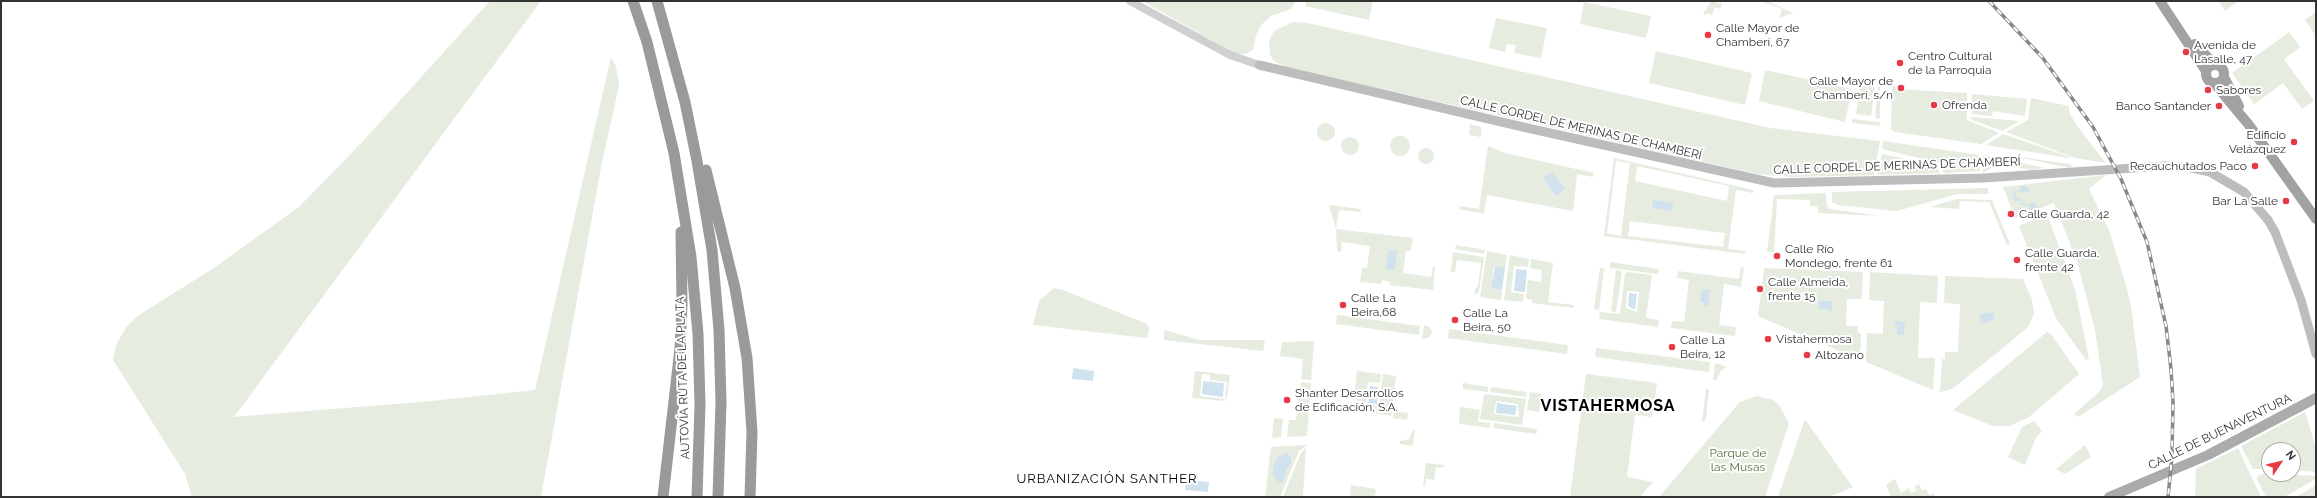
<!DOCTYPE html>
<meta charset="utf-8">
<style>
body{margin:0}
#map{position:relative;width:2317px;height:498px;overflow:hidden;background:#fff;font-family:Raleway,sans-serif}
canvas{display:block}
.frame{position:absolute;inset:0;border:2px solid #333;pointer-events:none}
.north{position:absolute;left:2261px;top:442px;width:40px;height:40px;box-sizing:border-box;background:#fff;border:1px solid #adadad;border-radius:50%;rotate:55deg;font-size:11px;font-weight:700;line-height:16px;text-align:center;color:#333}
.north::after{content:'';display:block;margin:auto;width:14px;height:18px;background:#e63946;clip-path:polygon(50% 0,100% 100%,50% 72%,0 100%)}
</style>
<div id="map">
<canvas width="2317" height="498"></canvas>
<div class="frame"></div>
<div class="north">N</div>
</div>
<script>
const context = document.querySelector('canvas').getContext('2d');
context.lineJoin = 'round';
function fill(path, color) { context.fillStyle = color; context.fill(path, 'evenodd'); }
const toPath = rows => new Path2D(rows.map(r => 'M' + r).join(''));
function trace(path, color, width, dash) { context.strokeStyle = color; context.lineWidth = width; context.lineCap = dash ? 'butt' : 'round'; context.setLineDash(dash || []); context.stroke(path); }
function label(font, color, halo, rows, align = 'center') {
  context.font = font + ' Raleway,sans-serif'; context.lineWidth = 4; context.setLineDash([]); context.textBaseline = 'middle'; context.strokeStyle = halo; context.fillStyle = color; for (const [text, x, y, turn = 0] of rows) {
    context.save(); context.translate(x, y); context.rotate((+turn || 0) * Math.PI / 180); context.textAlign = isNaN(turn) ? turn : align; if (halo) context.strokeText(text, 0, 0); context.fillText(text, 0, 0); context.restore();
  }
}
fill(toPath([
 [490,1,541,1,234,417,431,401,535,390,611,57,616,66,619,86,602,162,541,497,192,497,185,474,113,360,116,345,127,326,139,315,217,266,300,206,365,139],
 [1142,1,1296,1,1291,9,1271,16,1261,25,1256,35,1253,50,1246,54,1236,54],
 [1306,1,1373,1,1369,20,1305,6],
 [1711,1,1722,4,1720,9,1715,7,1712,15,1707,13,1705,15,1703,14],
 [1761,1,1767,1,1793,13,1779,18,1782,9],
 [2218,1,2239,1,2225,11],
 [1584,2,1651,16,1646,38,1580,24],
 [2316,12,2316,36,2305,20],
 [1496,18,1547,28,1541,58,1514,53,1516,45,1507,44,1505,52,1489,48],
 [1293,22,1308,23,1770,128,1880,141,1874,175,1791,177,1757,174,1285,67,1273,60,1270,54,1269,41,1274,31],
 [2289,32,2300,47,2284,59,2314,101,2302,109,2283,83,2254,104,2232,73],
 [1656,51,1752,73,1745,105,1649,83],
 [1765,70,1852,89,1845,122,1759,101],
 [1894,85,1896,89,1967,93,1967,120,1999,133,1981,144,1894,132,1891,129,1892,87],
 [1860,86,1875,88,1871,116,1856,114],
 [1878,87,1880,87,1880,119,1875,118],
 [1972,94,2027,99,2025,116,1993,111,1992,116,1972,114,1971,111],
 [2031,98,2069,106,2069,112,2077,126,2106,163,2075,158,2006,132,2028,120],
 [1973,117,2019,121,2003,131,1972,120,1970,118],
 [1852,119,1880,122,1880,126,1852,123],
 '1317 132a9 9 0 1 1 18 0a9 9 0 1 1-18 0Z',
 [1470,124,1481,127,1481,137,1469,135],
 [2003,134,2070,157,2070,158,1986,145],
 '1390 146a10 10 0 1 1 20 0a10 10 0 1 1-20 0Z',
 '1341 146a9 9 0 1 1 18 0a9 9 0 1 1-18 0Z',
 [1883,141,1979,155,1980,171,1944,173,1939,163,1882,149],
 [1488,146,1505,153,1594,173,1593,177,1577,174,1573,211,1487,195,1484,214,1459,209,1460,206,1479,209],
 '1418 156a8 8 0 1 1 16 0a8 8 0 1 1-16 0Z',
 [1882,154,1930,164,1937,167,1940,173,1877,175],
 [1983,155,2041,167,2043,168,2033,170,2004,165,1995,166,1983,173],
 [2013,156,2070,164,2072,166,2070,168],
 [1614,158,1753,190,1753,193,1736,190,1728,249,1746,251,1745,254,1604,236],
 [1616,161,1630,163,1621,236,1607,233],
 [1637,166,1729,186,1727,201,1635,181],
 [1630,221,1725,233,1723,247,1628,236],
 [2106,175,2089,189,2109,230,2125,282,2131,306,2140,377,2078,417,2074,414,2100,391,2103,385,2095,330,2077,261,2054,203,2015,218,2003,187],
 [1987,188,1989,194,1957,194,1897,211,1838,205,1832,202,1832,192],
 [1826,193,1827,206,1830,209,1882,216,1818,213,1818,207,1810,206,1810,200,1777,199,1774,252,1767,252,1774,195],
 [1956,199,1992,200,2010,244,2007,245,1989,202,1960,201,1959,209,1930,207],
 [1329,205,1361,209,1360,212,1339,210,1336,229,1413,238,1411,251,1406,251,1403,273,1431,277,1433,266,1435,267,1433,290,1390,285,1390,282,1382,280,1381,284,1360,282,1362,268,1367,268,1370,246,1342,242,1341,252,1337,251,1336,229],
 [2047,214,2075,290,2089,359,2086,360,2056,318,2019,226],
 [1456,245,1485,250,1484,254,1455,249],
 [1487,251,1507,255,1505,268,1494,266,1491,288,1502,290,1501,300,1480,297],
 [1453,252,1484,257,1479,292,1477,294,1474,294,1475,289,1478,286,1481,263,1457,260,1455,272,1451,272],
 [1510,255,1529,259,1528,267,1514,266,1511,292,1524,294,1523,302,1504,300],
 [1531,259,1553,263,1548,302,1574,305,1574,308,1532,303,1532,300,1526,298,1528,280,1541,282,1542,270,1530,268],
 [1610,262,1659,269,1658,274,1610,268],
 [1741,267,1744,268,1741,287,1724,284,1719,325,1736,327,1735,336,1671,328,1672,321,1684,322,1689,280,1677,278,1678,271,1739,279],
 [1600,268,1604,269,1599,310,1594,309],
 [1764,268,1863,272,1862,299,1847,299,1846,326,1858,326,1858,333,1861,333,1860,360,1758,316],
 [1616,270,1622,271,1616,312,1611,311],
 [1627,272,1652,275,1646,318,1659,320,1658,327,1599,319,1600,312,1620,314,1625,274],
 [1627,291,1639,292,1637,312,1626,308],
 [1870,272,1938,276,1937,303,1920,302,1918,358,1935,358,1933,390,1866,362,1867,333,1883,334,1883,327,1884,301,1869,300],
 [1945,276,2023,279,2032,300,2034,313,2029,326,2003,348,1952,389,1940,392,1942,359,1945,359,1945,352,1958,352,1960,304,1944,303],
 [1054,288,1063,290,1147,324,1149,328,1147,338,1033,325,1039,301],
 [1337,315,1420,326,1419,335,1336,324],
 [1424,325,1430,327,1432,332,1430,337,1424,339,1422,339],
 [1449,329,1568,345,1567,354,1448,338],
 [1164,330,1200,340,1265,340,1263,351,1164,340],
 [2047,332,2051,334,2079,374,2029,417,2010,426,1993,426,1953,410],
 [1314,341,1311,380,1301,379,1303,359,1280,356,1282,342],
 [1596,348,1710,362,1709,372,1595,357],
 [1715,363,1727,367,1721,371,1716,380,1713,380],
 [1195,371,1230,375,1227,398,1225,398,1227,382,1210,380,1210,375,1202,374,1200,396,1225,399,1225,401,1192,398],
 [1357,371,1381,374,1380,383,1368,382,1366,402,1354,400],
 [1383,374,1396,376,1391,416,1354,409,1355,403,1379,406],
 [1586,374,1657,383,1652,417,1635,415,1627,477,1653,482,1640,497,1570,497],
 [1301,382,1311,383,1307,436,1287,437,1289,420,1296,420],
 [1463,383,1488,387,1488,392,1463,389],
 [1491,387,1527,392,1526,397,1490,392],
 [1706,389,1709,389,1706,419,1702,423],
 [1530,392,1542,394,1539,412,1527,410],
 [1484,394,1526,399,1522,425,1480,419],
 [1496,401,1518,404,1519,417,1494,414],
 [1757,396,1773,400,1779,405,1789,423,1765,497,1659,497,1740,402],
 [1460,407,1480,410,1478,422,1490,423,1490,428,1459,424],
 [1394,411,1408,413,1407,420,1393,418],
 [2305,412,2316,448,2316,472,2293,470,2293,450,2269,450,2269,469,2253,469,2241,446],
 [1274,418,1283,419,1281,437,1272,438],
 [1805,419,1846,478,1853,487,1829,497,1778,497],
 [2034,421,2042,431,2036,438,2025,465,2008,457,2022,427],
 [1494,423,1537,429,1536,434,1493,428],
 [1413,430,1415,430,1413,446,1400,444,1400,441,1409,439],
 [1307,445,1299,451,1280,497,1265,497,1271,447],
 [2085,445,2091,457,2065,474,2056,469],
 [1306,448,1303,497,1283,497,1301,453],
 [2238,448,2261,497,2195,497,2196,469],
 [1426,463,1444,465,1443,468,1436,467,1434,480,1426,479,1425,486,1423,486],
 [2265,473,2316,476,2316,479,2284,497,2266,497,2257,479,2258,476],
 [1895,479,1901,493,1909,488,1911,493,1916,491,1915,486,1919,484,1922,490,1926,489,1929,495,1934,493,1935,497,1891,497,1886,485],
 [1351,485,1376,489,1375,497,1350,497],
 [2316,485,2316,497,2296,497,2313,487]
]), '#e6ecdf');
fill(toPath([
 [1552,172,1565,189,1556,196,1543,178],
 [2024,185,2030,190,2028,193,2017,191,2014,197,2023,200,2023,203,2028,205,2034,202,2038,208,2031,211,2028,205,2022,205,2021,201,2015,201,2013,198,2013,191,2020,190,2020,187],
 [1653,200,1673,203,1672,211,1652,208],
 [1389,250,1397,251,1395,270,1386,269],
 [1495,266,1505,268,1502,290,1491,288],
 [1516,269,1527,270,1525,292,1514,291],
 [1702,289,1710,290,1708,306,1705,306,1705,303,1700,302],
 [1629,293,1637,294,1635,310,1628,306],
 [1819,301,1832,301,1832,312,1829,312,1829,309,1819,309],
 [1993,312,1995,319,1981,324,1980,314],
 [1895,321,1905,322,1904,335,1897,334,1897,325,1895,325],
 [1073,368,1094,371,1093,381,1072,379],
 [1203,381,1224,383,1223,397,1202,394],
 [1370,386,1378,387,1377,404,1368,403],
 [1497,403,1517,406,1515,415,1496,413],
 [1286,453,1291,457,1291,464,1287,468,1283,481,1280,483,1273,475,1273,467,1277,458],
 [1186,480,1209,482,1208,492,1185,490]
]), '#cfe2ee');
trace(toPath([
 [1130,1,1230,55,1259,65]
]), '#d0d0d0', 8);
trace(toPath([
 [1259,65,1523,127,1774,183,1983,178,2164,166,2187,167,2210,172,2244,192,2268,220,2275,232,2301,300,2316,354]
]), '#bdbdbd', 9);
trace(toPath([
 [2109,497,2208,455,2316,398]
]), '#ababab', 10);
trace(toPath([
 [2160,1,2206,71],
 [2195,44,2215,65],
 '2206 74a9 9 0 1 1 18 0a9 9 0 1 1-18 0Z',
 [2224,77,2239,106],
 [2214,83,2249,125,2316,219]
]), '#a2a2a2', 10);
trace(toPath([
 [633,1,647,42,674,153,691,257,698,334,700,404,697,497],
 [657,1,685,102,697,161,712,250,719,330,721,402,718,497],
 [706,170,735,288,747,358,752,432,750,497],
 [663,497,680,349,682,305,681,232]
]), '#9a9a9a', 11);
const rail = toPath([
 [1989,1,2042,57,2093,127,2121,179,2147,242,2166,326,2171,369,2173,402,2172,456,2168,497]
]);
trace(rail, '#888', 3.5);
trace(rail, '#fff', 2, [6]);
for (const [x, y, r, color] of [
 [1708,35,4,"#e63946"],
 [2186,52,4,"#e63946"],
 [1900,63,4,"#e63946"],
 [1901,88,4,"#e63946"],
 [2208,90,4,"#e63946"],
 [1934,105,4,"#e63946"],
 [2219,106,4,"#e63946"],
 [2294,142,4,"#e63946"],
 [2255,166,4,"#e63946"],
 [2286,201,4,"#e63946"],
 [2011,214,4,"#e63946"],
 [1777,256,4,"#e63946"],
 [2017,260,4,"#e63946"],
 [1760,289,4,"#e63946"],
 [1343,305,4,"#e63946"],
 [1455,320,4,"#e63946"],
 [1768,339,4,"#e63946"],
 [1672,347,4,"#e63946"],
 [1807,355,4,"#e63946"],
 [1287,400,4,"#e63946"]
]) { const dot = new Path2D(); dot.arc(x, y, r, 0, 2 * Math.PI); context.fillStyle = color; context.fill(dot); trace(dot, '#fff', 1.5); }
label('12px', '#333', '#fff', [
 ["Calle Mayor de",1716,28],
 ["Chamberí, 67",1716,42],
 ["Avenida de",2194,45],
 ["Lasalle, 47",2194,59],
 ["Centro Cultural",1908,56],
 ["de la Parroquia",1908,70],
 ["Calle Mayor de",1893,81,"right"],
 ["Chamberí, s/n",1893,95,"right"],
 ["Sabores",2216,90],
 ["Ofrenda",1942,105],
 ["Banco Santander",2211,106,"right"],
 ["Edificio",2286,135,"right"],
 ["Velázquez",2286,149,"right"],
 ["Recauchutados Paco",2247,166,"right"],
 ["Bar La Salle",2278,201,"right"],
 ["Calle Guarda, 42",2019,214],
 ["Calle Río",1785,249],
 ["Mondego, frente 61",1785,263],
 ["Calle Guarda,",2025,253],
 ["frente 42",2025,267],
 ["Calle Almeida,",1768,282],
 ["frente 15",1768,296],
 ["Calle La",1351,298],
 ["Beira,68",1351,312],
 ["Calle La",1463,313],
 ["Beira, 50",1463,327],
 ["Vistahermosa",1776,339],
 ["Calle La",1680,340],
 ["Beira, 12",1680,354],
 ["Altozano",1815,355],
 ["Shanter Desarrollos",1295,393],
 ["de Edificación, S.A.",1295,407]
], 'left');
label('12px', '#333', '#fff', [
 ["CALLE CORDEL DE MERINAS DE CHAMBERÍ",1581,128,13],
 ["CALLE CORDEL DE MERINAS DE CHAMBERÍ",1897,166,-2],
 ["AUTOVÍA RUTA DE LA PLATA",683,378,-92],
 ["CALLE DE BUENAVENTURA",2220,432,-26]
]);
label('12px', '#56703f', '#fff', [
 ["Parque de",1738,453],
 ["las Musas",1738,467]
]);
context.letterSpacing = '1px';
label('13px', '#000', '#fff', [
 ["URBANIZACIÓN SANTHER",1107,479]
]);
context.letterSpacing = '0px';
context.letterSpacing = '1px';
label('bold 16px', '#000', '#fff', [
 ["VISTAHERMOSA",1608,406]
]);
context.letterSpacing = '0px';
</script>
